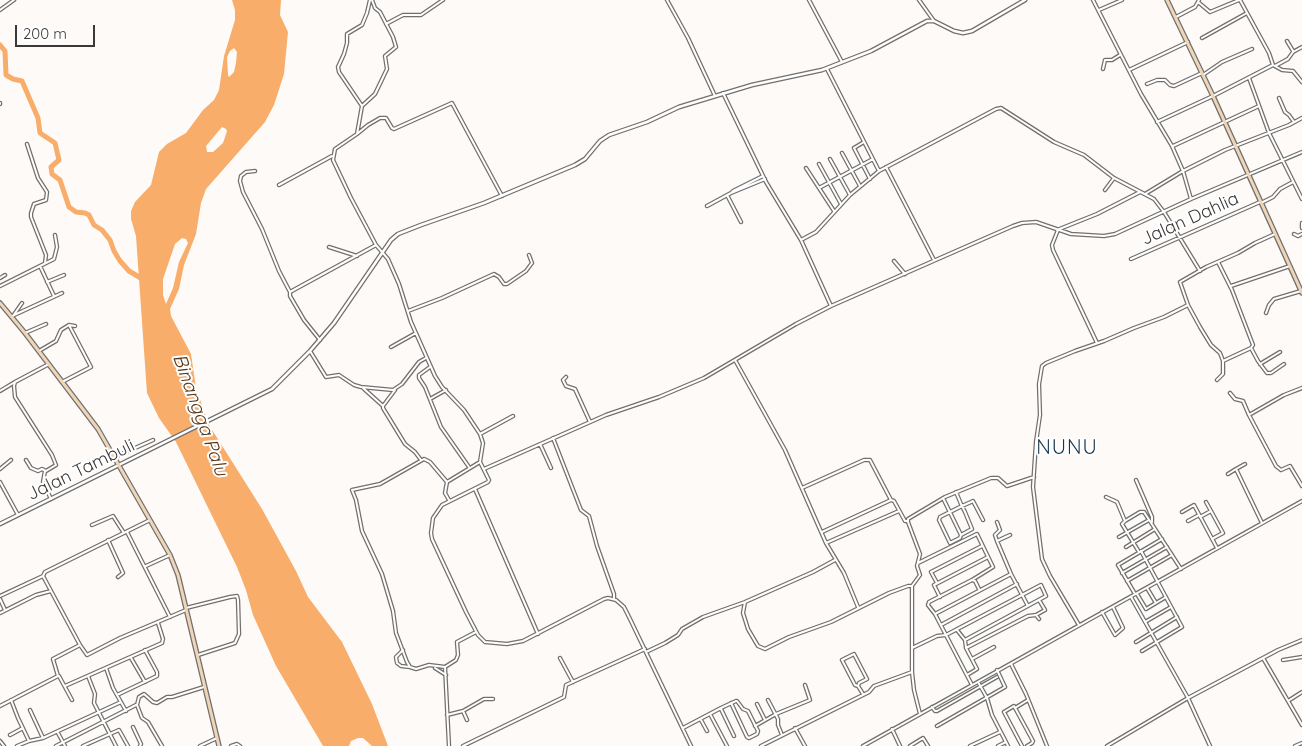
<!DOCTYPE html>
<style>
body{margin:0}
#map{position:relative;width:1302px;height:746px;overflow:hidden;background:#fdfaf8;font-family:Quicksand,sans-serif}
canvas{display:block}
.scale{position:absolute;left:15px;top:25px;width:80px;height:22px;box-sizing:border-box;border:2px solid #3a3838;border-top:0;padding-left:6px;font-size:15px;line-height:18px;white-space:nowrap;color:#3a3838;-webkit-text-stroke:4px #fff;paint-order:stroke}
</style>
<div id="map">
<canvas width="1302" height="746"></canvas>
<div class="scale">200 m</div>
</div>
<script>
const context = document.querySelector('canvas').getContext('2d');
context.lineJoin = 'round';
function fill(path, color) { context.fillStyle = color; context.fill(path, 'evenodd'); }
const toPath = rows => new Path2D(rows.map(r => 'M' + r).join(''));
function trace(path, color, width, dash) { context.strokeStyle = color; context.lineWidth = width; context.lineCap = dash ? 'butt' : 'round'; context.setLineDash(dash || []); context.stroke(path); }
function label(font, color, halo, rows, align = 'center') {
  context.font = font + ' Quicksand,sans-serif'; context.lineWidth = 4; context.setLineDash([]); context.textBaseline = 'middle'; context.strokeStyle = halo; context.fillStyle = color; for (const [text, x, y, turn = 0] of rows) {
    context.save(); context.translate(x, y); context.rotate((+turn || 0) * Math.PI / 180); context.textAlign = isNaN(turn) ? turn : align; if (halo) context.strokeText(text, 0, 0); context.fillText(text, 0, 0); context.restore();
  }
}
fill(toPath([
 [232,0,281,0,280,15,288,32,284,74,274,105,265,122,206,189,201,203,196,234,184,265,179,289,170,309,171,316,191,354,196,388,209,425,262,509,296,571,308,597,342,642,372,704,388,746,372,746,363,738,358,738,351,741,349,746,323,746,276,666,253,615,246,590,237,567,176,442,159,418,147,393,136,236,131,219,131,211,135,202,151,185,159,152,167,144,186,133,203,110,214,100,219,90,224,56,235,20,235,10],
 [234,48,237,52,236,63,234,72,229,77,228,75,227,57,230,51],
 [222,127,226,129,227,131,223,143,213,152,207,152,206,146],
 [182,238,186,239,188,243,179,262,173,288,166,304,163,295,163,279,175,244]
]), '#f8ad6a');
trace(toPath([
 [0,45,5,51,6,75,13,79,22,81,38,118,40,133,55,143,59,160,51,167,52,174,60,180,69,207,76,212,85,213,89,215,94,225,102,230,110,240,114,251,120,261,129,271,144,280]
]), '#f8ad6a', 5);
const minor = toPath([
 [370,0,367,13,362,25,347,34,347,43,344,54,338,67,339,72,362,106,357,134,335,149,333,160,351,198,376,245,388,259,399,284,411,322,435,376,442,387,464,410,480,434,483,443,480,462,489,480,488,482,442,505,433,518,431,533,432,539,466,612,478,635,485,642,507,644,523,641,604,599,608,598,616,600,624,607,630,619,691,746],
 [667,0,688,38,715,96],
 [809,0,842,62],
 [919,0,934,21],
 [1093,0,1141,94,1172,146,1183,171,1191,199],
 [1198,2,1210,12,1239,0],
 [0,10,14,0],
 [1099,10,1122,0],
 [1176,17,1195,7,1199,0],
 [386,24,403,15,421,15,443,0],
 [1202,38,1247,13],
 [1287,41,1293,51],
 [1273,65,1282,70,1293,71,1302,82],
 [1275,66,1288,59,1293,52,1302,47],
 [827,69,879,171],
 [1103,69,1105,60,1112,60,1120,55],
 [1129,70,1188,42],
 [1203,75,1222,62,1252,49],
 [1249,78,1269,133,1302,199],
 [1147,84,1157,80,1165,80,1170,85,1174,86,1202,73],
 [723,93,766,182,801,240,831,306],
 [1279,98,1285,112,1289,115,1294,122],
 [0,103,0,104],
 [362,106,375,94,387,69,385,56,396,47,393,37,380,12,375,8,372,0],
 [1157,122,1213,96,1273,65,1269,53,1240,0],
 [357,134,368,125,380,118,386,118,392,128,394,129,452,103,502,196],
 [864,142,854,148,870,179],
 [27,144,38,178,47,192,46,200,34,204,31,213,31,217,46,255,45,263],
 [1173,146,1259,106],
 [842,153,860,186],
 [830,159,850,195],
 [819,164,841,204],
 [886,167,934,260],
 [806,168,834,211],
 [255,171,246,172,241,176,240,181,243,192,262,229,279,271,290,292,290,296,304,320,320,340],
 [279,185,332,156],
 [819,188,873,159],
 [1105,190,1114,178],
 [731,193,765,179],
 [1145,194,1183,171,1225,150,1289,125,1302,118],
 [727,195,741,222],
 [1261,203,1273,197,1280,189,1293,182],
 [707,206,731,193,733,191,763,176],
 [1302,223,1302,228],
 [1057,230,1097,214,1140,192],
 [1058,230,1052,245,1053,250,1097,343],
 [1294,234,1298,236,1302,234],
 [801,240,816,232,850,195,879,171,996,109,1001,108,1054,142,1084,155,1114,178,1154,199,1164,212,1200,271],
 [329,247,357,256],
 [1131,259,1260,202],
 [894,261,905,274],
 [1218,262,1232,290,1253,345,1251,348,1223,361,1220,353,1211,345,1200,327,1188,305,1180,282,1206,267,1238,253,1255,243,1275,234],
 [40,266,54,296],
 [0,278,5,275],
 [47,282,64,275],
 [0,286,54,259,57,247,55,235],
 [1231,286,1290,266],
 [290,292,376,245],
 [408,311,442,298,494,274,499,277,504,284,507,284,526,271,532,263,529,255],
 [1266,313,1269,305,1274,299,1301,291],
 [12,316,62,293],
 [13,316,22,303],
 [25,333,46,324],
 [391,347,416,333],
 [1251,348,1258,361,1267,373,1271,373,1284,364],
 [39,351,56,341,61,330,69,325,75,326],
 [310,351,326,377,339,375,354,385,361,387,393,390,402,384,419,362,426,358],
 [735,360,785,450,826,543,844,573,858,607],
 [1260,364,1280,352],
 [430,367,419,375,419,378,425,387,441,427,469,467],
 [566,377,563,380,566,386,575,389,590,422],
 [1217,380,1223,374,1223,361],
 [62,382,91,367,69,325],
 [363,388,383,406],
 [1302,388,1284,395,1249,415,1276,466,1281,470,1290,466,1302,486],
 [395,390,383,406,383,408,405,444,415,452,421,460],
 [0,391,15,382],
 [1230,393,1235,399,1243,401,1249,415],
 [430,399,446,390],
 [480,434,513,416],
 [553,438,581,510,589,516,597,546,614,594,614,598],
 [540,444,551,468],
 [115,457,153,440],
 [26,460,31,468,38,471,42,469,46,471,56,465,52,455,15,397,14,386,15,382,49,364],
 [1245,464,1236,469,1262,523],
 [0,469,11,460],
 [484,469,606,415,659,397,704,378,796,324,831,306,1013,226,1022,223,1036,222,1071,234,1104,236,1115,234,1191,199,1302,152],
 [45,471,43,482,51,499],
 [1228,474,1236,469],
 [1136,480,1152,517,1152,522],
 [0,482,18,515],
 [802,488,864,460,870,460,891,500],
 [475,489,538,634],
 [956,492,961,504,965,512,972,529,961,535,960,538,950,543,939,520,940,517,962,506,971,502,973,501,983,520],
 [1106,497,1117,502,1125,521,1122,524,1139,552],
 [943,498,961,535],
 [449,500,445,493,447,482,480,462],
 [1206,502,1211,511],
 [1182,512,1194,505,1217,548],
 [1200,517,1211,511,1223,533,1212,539],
 [1125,521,1140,512,1144,512,1181,569],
 [1188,521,1199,515],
 [997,522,1000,530,995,535,997,541,1011,574,1028,606],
 [92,525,113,516,124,533],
 [127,532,170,617],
 [822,532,891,500,894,501,905,521,908,521],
 [1119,537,1149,520],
 [108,540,123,573,118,577],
 [997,541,1010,535],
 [826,543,899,511],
 [1126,547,1155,529],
 [1141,551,1182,627,1142,651],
 [918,563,977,534,993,567,972,580],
 [146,566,170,555],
 [1122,573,1167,547],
 [1127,581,1172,555],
 [937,583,931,572,982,546],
 [1147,588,1156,603],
 [1135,594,1118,565,1162,539],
 [1137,594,1146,609,1166,597],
 [0,596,43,576],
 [940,597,934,585,988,557],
 [0,599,5,610],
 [745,602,743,613,748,629,758,646,765,649,789,637,831,622,889,593,908,586,912,586],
 [186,608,230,597,237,596,238,600,239,634,235,643,198,655],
 [1102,612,1115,635,1123,628,1113,607],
 [0,613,36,595,51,591],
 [935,614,928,605,929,602,972,580,975,581,979,589],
 [1036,615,1039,619],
 [1145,622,1171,607],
 [941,625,1017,584],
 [1079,625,1050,576,1042,559,1033,487,1036,442,1040,415,1039,384,1042,366,1046,363,1075,351,1104,341,1134,328,1164,317,1188,305],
 [957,630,965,640,966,648,977,669,967,675],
 [1136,642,1177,617],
 [80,645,87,655,120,638,186,610],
 [912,648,937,636,946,635,1041,585,1046,596,965,640],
 [966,648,1028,616,1036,615,1045,610,1039,600],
 [403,650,396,657,397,663,401,666,410,667],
 [646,652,665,643,678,635,682,629,703,617,745,602,813,572,835,560],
 [131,658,145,682],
 [560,658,573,682],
 [1263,658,1302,725],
 [972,659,994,647],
 [1283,660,1302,657],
 [1011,664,1026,694,1047,746],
 [445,667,429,665,416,669,410,667,407,662,396,633,393,611,382,574,362,531,356,500,352,490,380,484,424,459,430,462,447,482],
 [106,668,113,688,126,711],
 [435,668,446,675],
 [59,676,72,700],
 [88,676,95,694,94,703,116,746],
 [978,682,987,698,992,715,1006,742],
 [972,685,935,614,1011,574],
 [65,686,162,643,163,639,158,623],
 [858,686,859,683,867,679,854,654,842,660,855,685,858,686,863,694],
 [117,695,157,676,157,672,145,650],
 [11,700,18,718,29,741],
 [768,700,778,719,778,725,782,735],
 [1288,701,1302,692],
 [757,704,765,720],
 [0,706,58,676,53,659,80,645,43,576,45,572,150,520],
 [932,707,935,711,937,711,997,677],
 [1015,708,1028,700],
 [721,709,734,736],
 [30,710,43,738,121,702],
 [463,711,467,720],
 [710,714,727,746],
 [920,714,914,690,912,672,912,586,920,575,917,566,920,554,908,522,908,519,945,497,991,478,998,478,1007,486,1034,477],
 [447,715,463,711,484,699,493,699],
 [701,720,707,731],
 [755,726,776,714,810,700,805,685],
 [937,726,1005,687,997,670],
 [133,727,141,744,140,746],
 [683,728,721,708,736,701,737,701,743,709,748,711,758,731,757,734,749,738,747,737,731,703],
 [795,728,805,746],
 [892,729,900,746],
 [58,733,65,746],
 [10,735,23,728],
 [0,741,4,746],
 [17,746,29,741,43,738],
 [56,746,136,705],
 [83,746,119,730,128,746],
 [162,746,148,722,142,718,137,705,139,697,144,694,153,702,157,703,167,697,172,697,204,687],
 [200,746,217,738],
 [231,746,237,744,240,746],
 [449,746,445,667,456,660,458,655,457,642,476,632],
 [463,746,564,697,566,685,645,649],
 [761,746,869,692,874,686,912,672],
 [863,746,1302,501],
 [910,746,923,738,928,746],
 [970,746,1000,732],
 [998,746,1006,742,1008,746],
 [1022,746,1004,712,1014,706,1033,741,1032,743,1027,746],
 [1107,746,1188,698,1131,597],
 [1210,746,1188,698,1278,650,1302,640],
 [1295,746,1302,743]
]);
const tertiary = toPath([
 [0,524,272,389,310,351,334,323,391,240,398,234,421,225,484,203,575,165,585,159,600,141,609,135,647,122,679,107,752,85,822,70,871,51,927,21,934,21,954,31,963,33,972,31,1025,0]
]);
const secondary = toPath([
 [1167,0,1213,96,1302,293],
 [0,303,25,333,98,429,170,555,178,575,219,746]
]);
trace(minor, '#72706e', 4.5);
trace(tertiary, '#72706e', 5);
trace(secondary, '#72706e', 5.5);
trace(minor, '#fff', 2);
trace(tertiary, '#fff', 2.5);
trace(secondary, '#f0d6b8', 3);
label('18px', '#3a3838', '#fff', [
 ["Jalan Dahlia",1190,219,-24],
 ["Jalan Tambuli",81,470,-26]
]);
label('italic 19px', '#57381c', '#fff', [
 ["Binangga Palu",200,415,70]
]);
context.letterSpacing = '1px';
label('20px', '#133750', '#fff', [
 ["NUNU",1067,448]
]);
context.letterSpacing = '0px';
</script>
